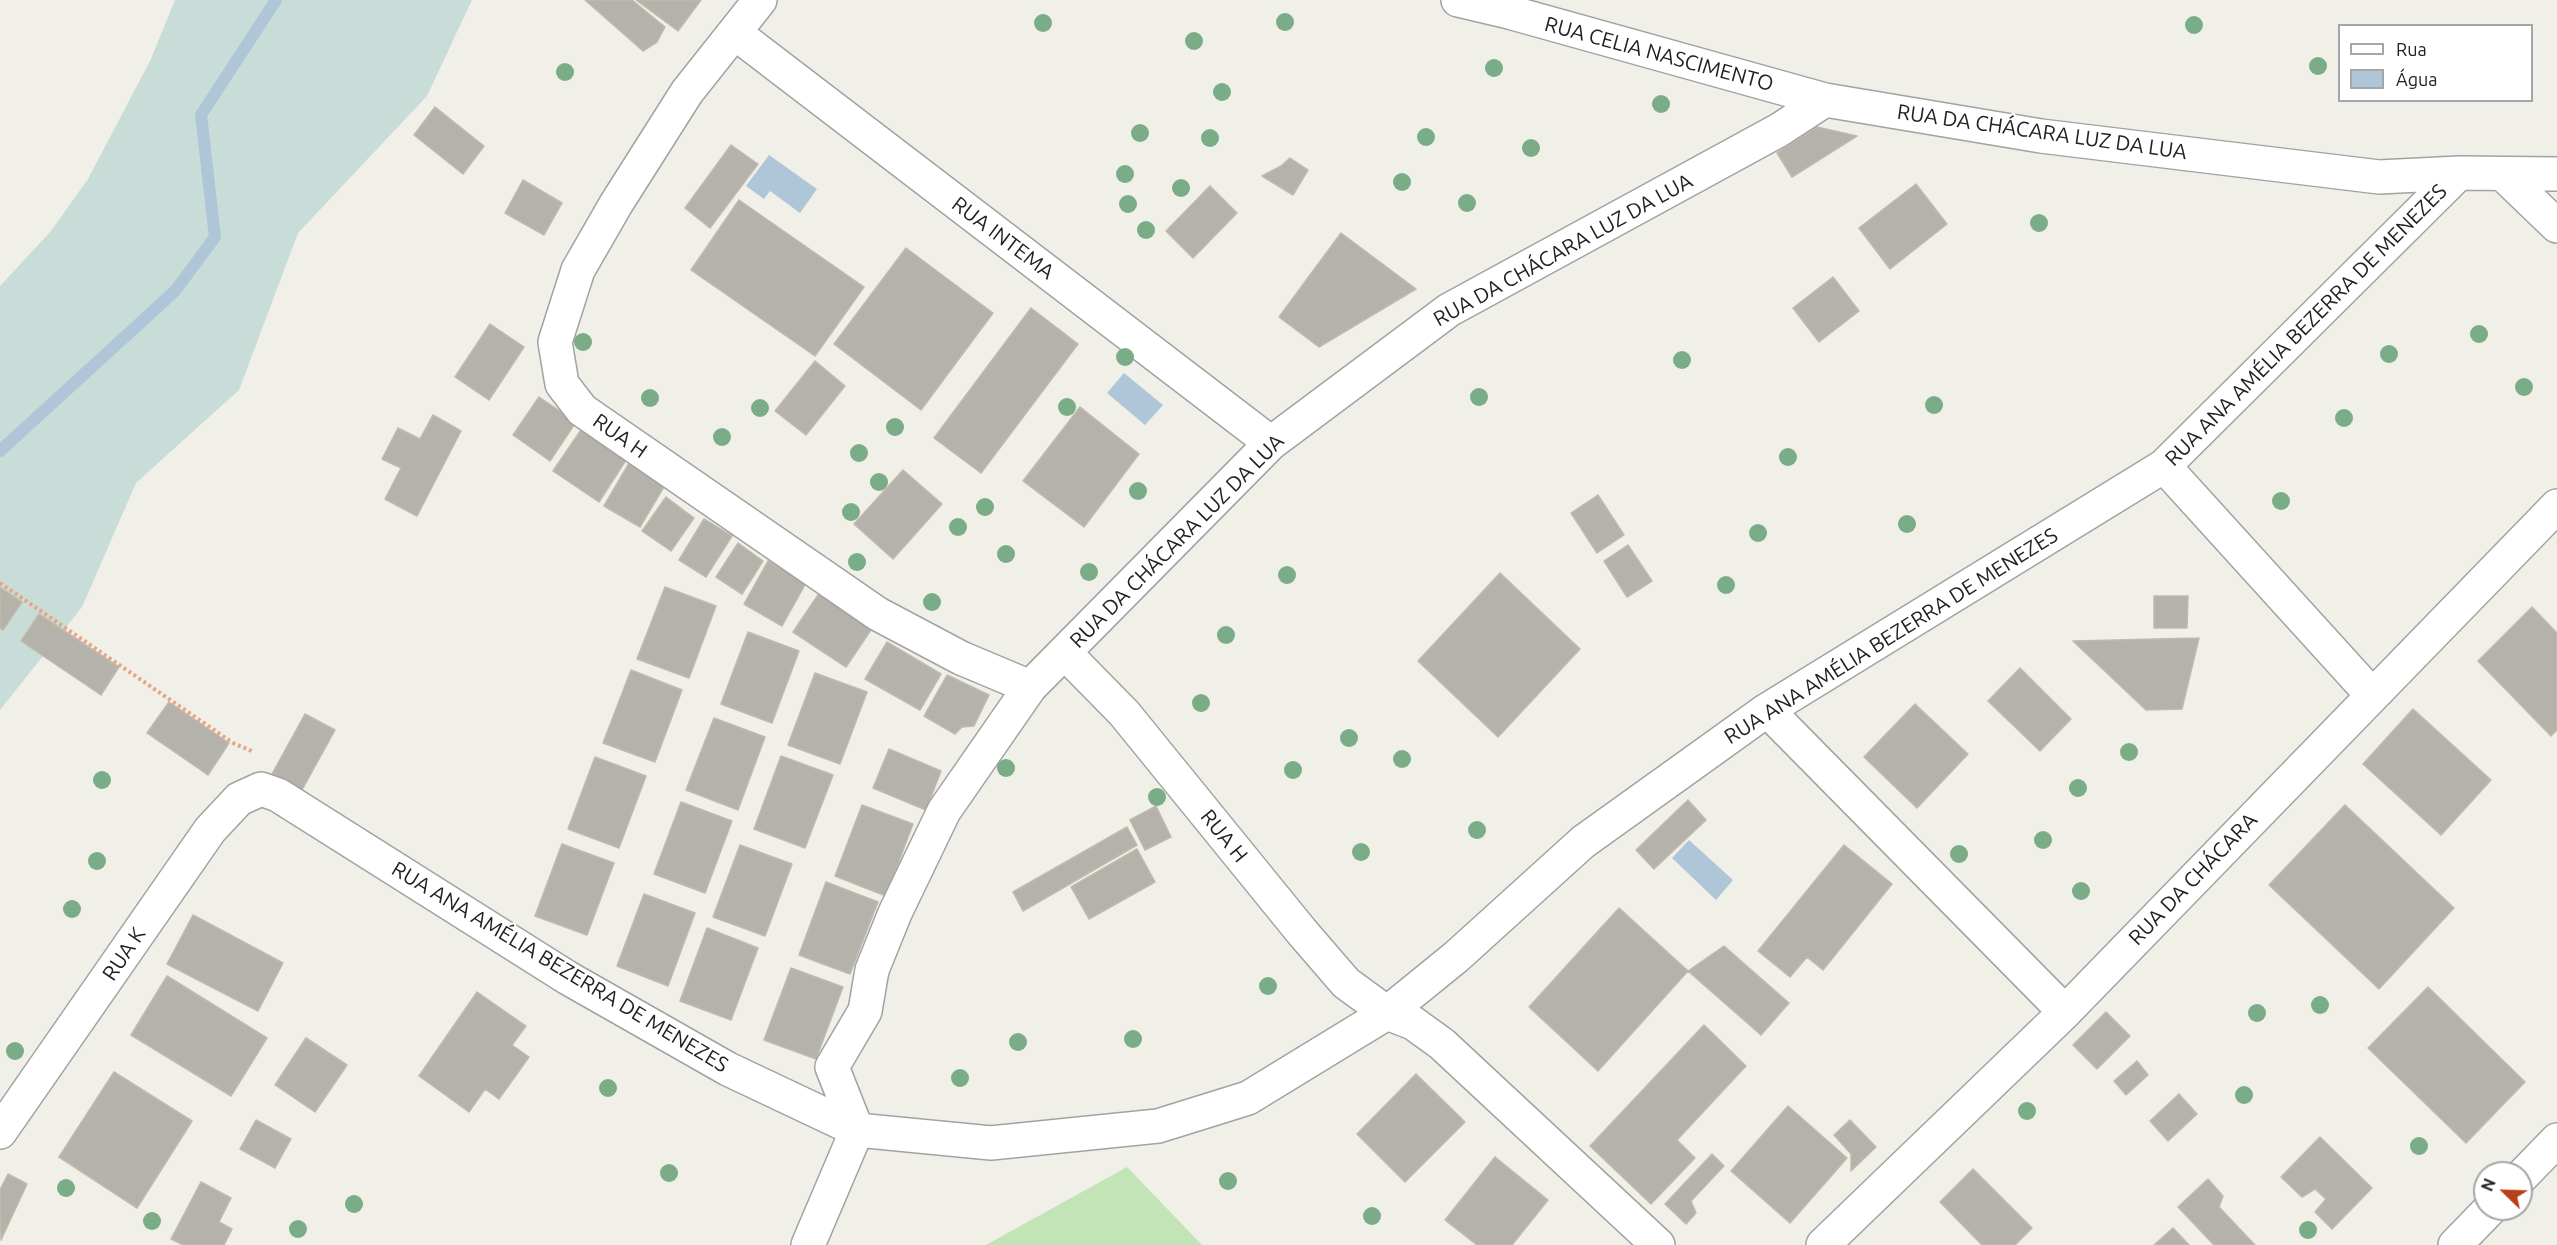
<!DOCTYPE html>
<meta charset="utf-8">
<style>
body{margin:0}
#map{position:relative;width:2557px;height:1245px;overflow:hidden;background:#f0f0e9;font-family:Ubuntu,sans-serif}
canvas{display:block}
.legend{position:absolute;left:2338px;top:24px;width:195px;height:78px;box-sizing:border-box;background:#fff;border:2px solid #a6a6a6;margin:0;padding:8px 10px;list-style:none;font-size:18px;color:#212121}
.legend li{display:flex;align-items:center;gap:12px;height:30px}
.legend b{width:30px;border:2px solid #a6a6a6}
.north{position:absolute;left:2473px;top:1161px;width:60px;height:60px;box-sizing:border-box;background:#fff;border:2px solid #a6a6a6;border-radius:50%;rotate:293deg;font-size:16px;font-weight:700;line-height:24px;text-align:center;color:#212121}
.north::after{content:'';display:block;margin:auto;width:21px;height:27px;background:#b93f19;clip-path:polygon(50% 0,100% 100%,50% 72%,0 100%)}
</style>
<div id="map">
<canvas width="2557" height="1245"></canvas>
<ul class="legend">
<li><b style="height:8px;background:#fff"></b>Rua</li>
<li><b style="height:16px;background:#afc5d8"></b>Água</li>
</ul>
<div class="north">N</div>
</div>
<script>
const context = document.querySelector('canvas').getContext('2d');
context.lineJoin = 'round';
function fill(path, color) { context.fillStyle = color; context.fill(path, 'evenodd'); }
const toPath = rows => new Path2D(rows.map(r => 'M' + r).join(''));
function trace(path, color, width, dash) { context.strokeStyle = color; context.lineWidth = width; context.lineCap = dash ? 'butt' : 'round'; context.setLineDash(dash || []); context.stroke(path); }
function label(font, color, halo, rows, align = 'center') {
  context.font = font + ' Ubuntu,sans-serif'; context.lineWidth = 4.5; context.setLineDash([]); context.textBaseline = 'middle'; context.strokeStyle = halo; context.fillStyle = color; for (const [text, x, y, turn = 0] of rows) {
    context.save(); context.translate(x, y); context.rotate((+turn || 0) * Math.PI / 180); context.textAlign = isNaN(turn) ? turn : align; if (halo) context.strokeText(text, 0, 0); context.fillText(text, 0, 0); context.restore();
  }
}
fill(toPath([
 [1127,1167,1202,1245,986,1245]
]), '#c2e4b6');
fill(toPath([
 [175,0,472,0,427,96,298,233,239,390,136,483,82,607,0,710,0,286,51,231,88,179,150,61]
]), '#c8dcd8');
fill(toPath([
 [769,155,817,189,800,213,770,191,764,199,746,186],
 [1124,373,1163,405,1145,425,1107,393],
 [1689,840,1733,880,1716,900,1672,858]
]), '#afc5d8');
trace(toPath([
 [0,451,175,291,215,237,201,115,276,0]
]), '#afc5d8', 12);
const building = toPath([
 [585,0,632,0,665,27,657,42,643,51,585,0],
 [636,0,701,0,678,31,636,0],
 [435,107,484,146,463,174,414,135,435,107],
 [1817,127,1857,136,1792,177,1777,153,1817,127],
 [731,145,758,164,710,228,685,208,731,145],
 [1290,158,1308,170,1293,195,1262,176,1281,166,1290,158],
 [523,180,562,203,544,235,505,213,523,180],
 [1916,184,1947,224,1890,269,1859,228,1916,184],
 [1210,186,1237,213,1193,258,1166,231,1210,186],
 [739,200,864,287,815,356,691,270,739,200],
 [1341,233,1416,289,1319,347,1279,317,1341,233],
 [906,248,993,313,921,410,834,344,906,248],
 [1833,277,1859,311,1819,342,1793,308,1833,277],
 [1031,308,1078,344,981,473,934,438,1031,308],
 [490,324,524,347,489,400,455,377,490,324],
 [815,361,845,386,806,435,775,411,815,361],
 [539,397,576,422,550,461,513,435,539,397],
 [1080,407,1139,454,1084,527,1023,481,1080,407],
 [433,415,461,431,417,516,385,499,401,468,382,459,398,428,420,439,433,415],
 [583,427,628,457,599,502,553,471,583,427],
 [632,458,668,480,640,527,604,506,632,458],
 [903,470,942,504,893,559,854,524,903,470],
 [1598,495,1624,535,1597,553,1571,513,1598,495],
 [666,497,694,518,671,551,642,531,666,497],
 [704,519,732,536,706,577,679,560,704,519],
 [738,543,763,561,742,594,716,577,738,543],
 [1628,545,1652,581,1627,597,1604,561,1628,545],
 [768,561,806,583,782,626,744,604,768,561],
 [1500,573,1580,649,1498,737,1418,661,1500,573],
 [0,587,22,602,3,630,0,628,0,587],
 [665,587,716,606,689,678,637,659,665,587],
 [822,589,875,624,846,667,793,632,822,589],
 [2154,596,2188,596,2187,628,2154,628,2154,596],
 [2532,607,2557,633,2557,730,2551,736,2478,661,2532,607],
 [39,614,119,667,101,695,21,641,39,614],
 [748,632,799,651,772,723,721,704,748,632],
 [2199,638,2182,709,2146,710,2073,641,2199,638],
 [887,642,941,674,920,710,865,679,887,642],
 [2020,668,2071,719,2040,751,1988,701,2020,668],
 [631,670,682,690,655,762,603,743,631,670],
 [815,673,867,692,840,764,788,745,815,673],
 [947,675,989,695,974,726,962,727,955,734,924,716,947,675],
 [169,702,229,743,208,775,147,733,169,702],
 [1915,704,1968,754,1917,808,1864,757,1915,704],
 [2413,709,2491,780,2441,835,2363,764,2413,709],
 [305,714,335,730,302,790,272,774,305,714],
 [714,718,765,737,738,810,686,790,714,718],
 [889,749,941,771,926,810,873,788,889,749],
 [781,756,833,775,805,848,754,829,781,756],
 [595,757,646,776,619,848,568,829,595,757],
 [1688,800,1706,820,1654,869,1636,850,1688,800],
 [681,802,732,821,705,893,654,874,681,802],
 [862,805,913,824,886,896,835,876,862,805],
 [2345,805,2454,908,2379,989,2269,885,2345,805],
 [1156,806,1171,837,1145,850,1130,820,1156,806],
 [1127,827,1137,845,1023,911,1013,892,1127,827],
 [562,844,614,863,587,935,535,916,562,844],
 [740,845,792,864,765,936,713,917,740,845],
 [1844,845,1892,884,1823,970,1807,957,1790,977,1758,951,1844,845],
 [1137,849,1155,882,1089,919,1071,887,1137,849],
 [826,882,878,902,850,974,799,955,826,882],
 [644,894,695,913,668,986,617,966,644,894],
 [1619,908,1688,971,1598,1071,1529,1007,1619,908],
 [193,915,283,963,258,1011,167,964,193,915],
 [707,928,758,948,731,1020,680,1001,707,928],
 [1724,946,1789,1003,1761,1035,1688,971,1724,946],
 [791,968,843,987,816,1059,764,1040,791,968],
 [167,976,267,1038,231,1096,131,1035,167,976],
 [2428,987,2525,1082,2466,1143,2368,1048,2428,987],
 [477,992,526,1026,512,1045,529,1057,499,1099,485,1089,469,1112,419,1076,477,992],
 [2106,1012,2130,1036,2097,1069,2073,1045,2106,1012],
 [1704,1025,1746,1066,1677,1140,1695,1158,1651,1204,1590,1146,1704,1025],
 [306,1038,347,1065,315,1112,275,1085,306,1038],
 [2137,1061,2148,1075,2126,1095,2114,1081,2137,1061],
 [114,1072,192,1121,137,1208,59,1157,114,1072],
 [1416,1074,1465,1122,1405,1182,1357,1134,1416,1074],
 [2179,1094,2197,1114,2168,1141,2150,1121,2179,1094],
 [1788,1106,1847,1158,1790,1223,1731,1171,1788,1106],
 [256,1120,291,1139,275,1168,240,1149,256,1120],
 [1850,1120,1876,1147,1851,1171,1851,1154,1834,1135,1850,1120],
 [2320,1137,2372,1188,2332,1229,2315,1212,2326,1199,2315,1189,2302,1197,2281,1177,2320,1137],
 [1712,1154,1724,1166,1691,1201,1696,1213,1686,1224,1665,1204,1712,1154],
 [1495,1157,1548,1200,1512,1245,1477,1245,1445,1220,1495,1157],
 [1973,1169,2032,1228,2015,1245,1982,1245,1940,1202,1973,1169],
 [8,1174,27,1184,1,1240,0,1190,8,1174],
 [2208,1179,2223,1196,2219,1207,2255,1245,2214,1245,2178,1207,2208,1179],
 [201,1182,231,1198,219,1222,232,1229,224,1245,183,1245,171,1239,201,1182],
 [2173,1228,2189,1245,2154,1245,2173,1228]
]);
fill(building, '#b5b2ac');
trace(building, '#c0baad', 1.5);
const minor = toPath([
 [760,0,687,92,616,204,578,270,555,342,562,384,582,410,878,614,961,658,1030,687],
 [1458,0,1509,12,1825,100],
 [735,33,1271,443],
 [2503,174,2557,226],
 [2164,466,2372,695],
 [1065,653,1124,713,1302,932,1346,983,1387,1013,1413,1023,1442,1044,1658,1245],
 [1767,710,2065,1012],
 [857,1130,832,1067,865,1011,872,970,895,913,944,811,1030,687,1271,443,1449,310,1779,130,1825,100,2041,136,2379,177,2459,173],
 [0,1132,210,830,239,799,261,789,278,795,568,978,728,1069,857,1130,991,1143,1158,1126,1248,1098,1387,1013,1456,957,1583,842,1767,710,2164,466,2459,173,2557,174],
 [2521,1177,2557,1140],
 [808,1245,857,1130],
 [1823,1245,2065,1012,2557,506],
 [2455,1245,2490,1209]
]);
trace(minor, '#a2a2a2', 36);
trace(toPath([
 [0,583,233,743,254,752]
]), '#e9a581', 4, [3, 3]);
trace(minor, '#fff', 33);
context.fillStyle = '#7aac87';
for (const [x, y] of [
 [1285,22],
 [1043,23],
 [2194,25],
 [1194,41],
 [2318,66],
 [1494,68],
 [565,72],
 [1222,92],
 [1661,104],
 [1140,133],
 [1426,137],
 [1210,138],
 [1531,148],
 [1125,174],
 [1402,182],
 [1181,188],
 [1467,203],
 [1128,204],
 [2039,223],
 [1146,230],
 [2479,334],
 [583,342],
 [2389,354],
 [1125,357],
 [1682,360],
 [2524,387],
 [1479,397],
 [650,398],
 [1934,405],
 [1067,407],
 [760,408],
 [2344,418],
 [895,427],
 [722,437],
 [859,453],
 [1788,457],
 [879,482],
 [1138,491],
 [2281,501],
 [985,507],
 [851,512],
 [1907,524],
 [958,527],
 [1758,533],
 [1006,554],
 [857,562],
 [1089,572],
 [1287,575],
 [1726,585],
 [932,602],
 [1226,635],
 [1201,703],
 [1349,738],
 [2129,752],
 [1402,759],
 [1006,768],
 [1293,770],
 [102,780],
 [2078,788],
 [1157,797],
 [1477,830],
 [2043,840],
 [1361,852],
 [1959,854],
 [97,861],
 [2081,891],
 [72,909],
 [1268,986],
 [2320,1005],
 [2257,1013],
 [1133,1039],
 [1018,1042],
 [15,1051],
 [960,1078],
 [608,1088],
 [2244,1095],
 [2027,1111],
 [2419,1146],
 [669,1173],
 [1228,1181],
 [66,1188],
 [354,1204],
 [1372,1216],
 [152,1221],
 [298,1229],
 [2308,1230]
]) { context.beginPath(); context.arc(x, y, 9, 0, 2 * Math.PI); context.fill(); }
label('21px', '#212121', '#fff', [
 ["RUA CELIA NASCIMENTO",1659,54,15],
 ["RUA DA CHÁCARA LUZ DA LUA",2042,132,8],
 ["RUA INTEMA",1003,238,37],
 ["RUA DA CHÁCARA LUZ DA LUA",1563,250,-29],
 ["RUA ANA AMÉLIA BEZERRA DE MENEZES",2306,325,-45],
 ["RUA H",620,436,35],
 ["RUA DA CHÁCARA LUZ DA LUA",1177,541,-45],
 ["RUA ANA AMÉLIA BEZERRA DE MENEZES",1891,636,-32],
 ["RUA H",1224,836,51],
 ["RUA DA CHÁCARA",2193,879,-46],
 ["RUA K",124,954,-56],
 ["RUA ANA AMÉLIA BEZERRA DE MENEZES",560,967,31]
]);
</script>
